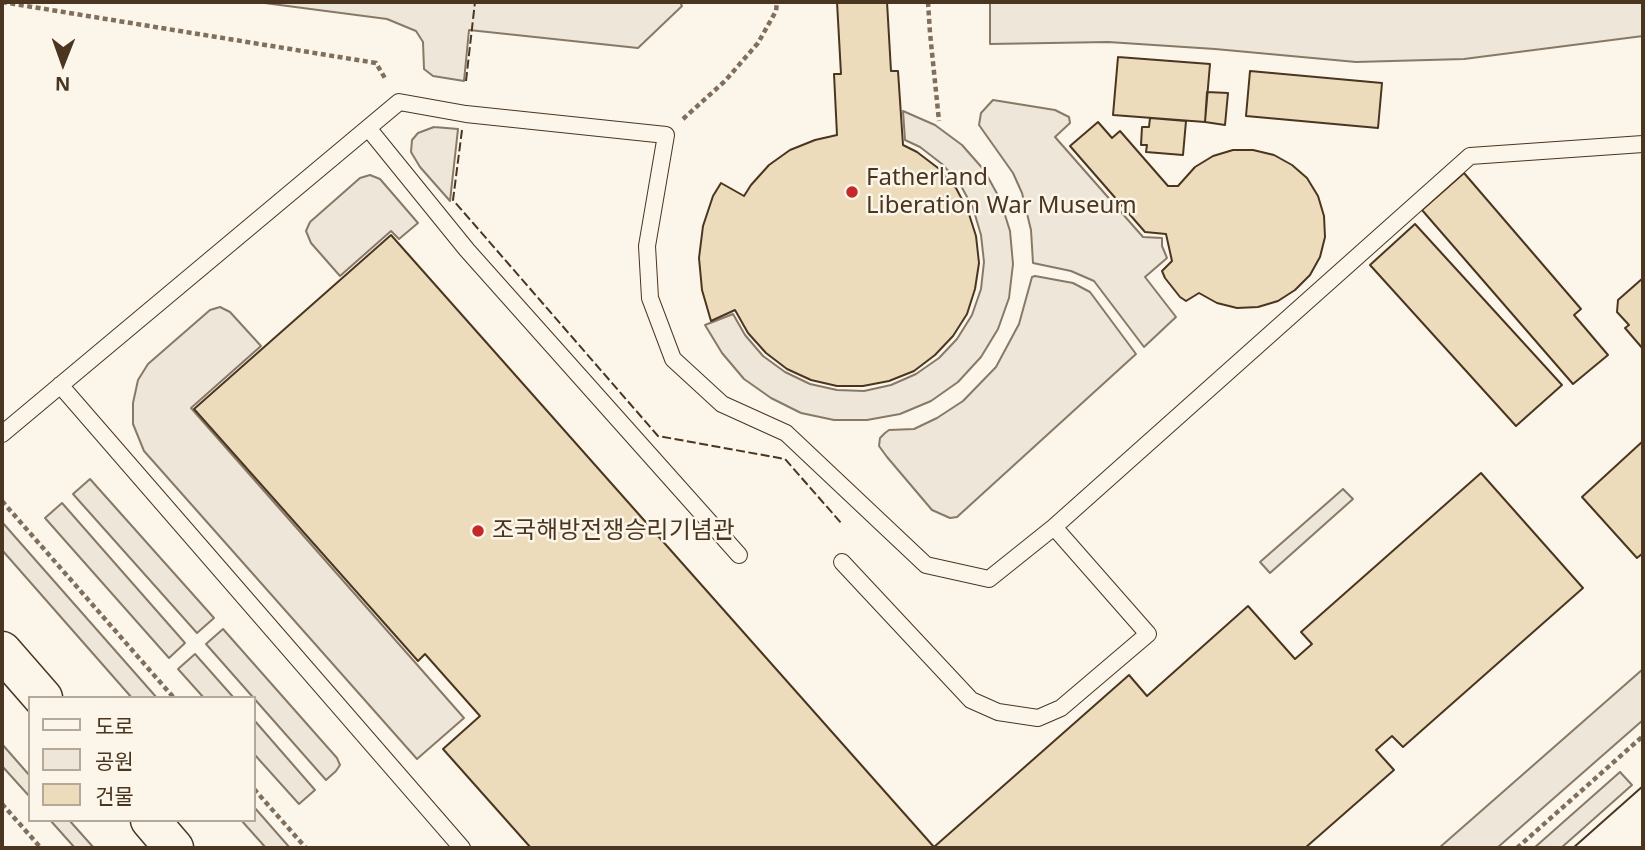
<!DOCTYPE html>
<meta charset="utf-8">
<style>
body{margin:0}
#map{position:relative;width:1645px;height:850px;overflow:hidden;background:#fbf6e9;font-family:"Noto Sans","Noto Sans KR",sans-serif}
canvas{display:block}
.frame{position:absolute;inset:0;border:4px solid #4a3520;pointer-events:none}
.legend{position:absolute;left:28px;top:696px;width:228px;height:126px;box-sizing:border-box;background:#fbf6e9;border:2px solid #b4a999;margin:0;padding:9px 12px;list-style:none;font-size:21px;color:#4a3520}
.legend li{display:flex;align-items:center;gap:14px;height:35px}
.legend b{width:35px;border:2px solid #b4a999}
.north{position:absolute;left:28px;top:28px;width:70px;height:70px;-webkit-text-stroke:5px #fbf6e9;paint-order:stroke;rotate:181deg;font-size:19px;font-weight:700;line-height:28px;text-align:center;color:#4a3520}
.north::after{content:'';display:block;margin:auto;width:24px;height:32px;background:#4a3520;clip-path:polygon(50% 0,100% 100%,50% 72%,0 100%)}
</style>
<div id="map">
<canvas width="1645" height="850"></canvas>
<div class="frame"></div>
<ul class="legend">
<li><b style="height:9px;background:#fbf6e9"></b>도로</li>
<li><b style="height:19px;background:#ede6d9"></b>공원</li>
<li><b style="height:19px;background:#ecdcbc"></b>건물</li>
</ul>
<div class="north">N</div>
</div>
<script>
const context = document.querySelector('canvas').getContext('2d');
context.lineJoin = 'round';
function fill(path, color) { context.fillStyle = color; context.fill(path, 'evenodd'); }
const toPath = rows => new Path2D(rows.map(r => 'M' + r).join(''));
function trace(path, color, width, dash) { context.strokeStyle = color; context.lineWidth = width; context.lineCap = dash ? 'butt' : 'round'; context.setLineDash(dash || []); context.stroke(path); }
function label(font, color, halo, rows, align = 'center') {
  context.font = font + ' "Noto Sans","Noto Sans KR",sans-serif'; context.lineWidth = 5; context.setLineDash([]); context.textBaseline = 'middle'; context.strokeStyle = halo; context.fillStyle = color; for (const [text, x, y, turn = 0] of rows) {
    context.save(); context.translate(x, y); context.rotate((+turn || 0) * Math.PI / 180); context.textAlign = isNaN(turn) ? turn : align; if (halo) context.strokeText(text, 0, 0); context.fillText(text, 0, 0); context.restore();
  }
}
const green = toPath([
 [257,2,680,2,682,6,638,48,469,30,464,81,433,76,424,69,423,42,416,31,387,19,257,2],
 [990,2,1643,2,1643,36,1464,59,1356,62,1215,49,1108,42,990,44,990,2],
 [993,100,1055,110,1069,117,1070,123,1055,137,1143,237,1162,238,1162,246,1167,258,1145,277,1176,317,1144,347,1094,281,1071,271,1033,263,1031,230,1022,193,1013,173,979,125,981,113,993,100],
 [903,111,935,125,962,145,984,170,1000,199,1010,231,1013,264,1009,298,998,329,981,357,958,382,931,401,900,414,867,420,834,420,801,413,771,398,744,379,722,353,705,325,733,314,745,335,763,356,785,372,810,384,837,390,864,391,891,385,916,374,939,358,957,339,972,315,981,289,984,262,981,235,973,208,960,184,942,164,920,147,905,140,903,111],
 [434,127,458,129,450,201,420,167,411,152,412,140,418,133,434,127],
 [370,175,380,179,418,223,399,239,391,231,340,276,311,243,306,231,310,222,360,178,370,175],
 [1035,276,1073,283,1090,292,1136,354,957,517,950,518,932,510,887,457,879,446,880,438,885,433,889,430,914,429,937,418,963,401,996,367,1019,324,1032,277,1035,276],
 [220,307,230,312,261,346,191,408,464,718,417,759,144,451,133,424,133,403,138,380,148,364,210,310,220,307],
 [90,479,214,618,197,633,73,494,90,479],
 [62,503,185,643,169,658,45,518,62,503],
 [2,522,157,698,132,698,2,550,2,522],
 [223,629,337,758,340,765,336,771,326,780,206,644,223,629],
 [195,654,234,698,204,698,178,669,195,654],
 [1643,669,1643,720,1497,848,1439,848,1643,669],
 [254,720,315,790,299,804,254,754,254,720],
 [2,744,30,776,30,797,2,766,2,744],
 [1620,772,1632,785,1561,848,1534,848,1620,772],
 [254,807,290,848,291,848,266,848,241,820,254,820,254,807],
 [50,820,69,820,94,848,75,848,50,820]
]);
fill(green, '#ede6d9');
trace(green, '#887966', 2);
const parking = toPath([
 [1343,489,1353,499,1270,573,1260,562,1343,489]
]);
fill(parking, '#ede7d9');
trace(parking, '#887966', 2);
const building = toPath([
 [837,2,887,2,891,71,898,71,903,145,917,152,938,168,956,188,968,211,976,236,979,263,975,289,967,314,953,336,935,355,914,371,889,381,863,386,837,386,811,380,787,369,766,353,748,333,735,310,711,321,702,290,699,258,703,226,713,196,721,183,744,196,751,185,769,165,790,150,815,140,837,135,834,74,841,74,837,2],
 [1118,57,1210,64,1205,122,1113,115,1118,57],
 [1250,71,1382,83,1378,128,1246,116,1250,71],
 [1207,92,1228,93,1225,125,1205,122,1207,92],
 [1150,118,1186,121,1183,155,1146,152,1147,145,1141,145,1142,127,1149,127,1150,118],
 [1098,122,1112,138,1120,131,1168,186,1178,186,1195,167,1213,156,1233,150,1253,150,1274,155,1292,165,1307,178,1318,196,1324,216,1325,237,1320,257,1310,275,1295,290,1278,301,1258,307,1237,308,1217,303,1199,293,1186,301,1180,297,1165,278,1162,271,1172,261,1166,234,1145,232,1070,146,1098,122],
 [1464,173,1581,309,1574,315,1608,355,1573,384,1422,210,1464,173],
 [1415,224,1562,385,1516,426,1370,265,1415,224],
 [391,235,934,847,1129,675,1147,696,1248,606,1295,659,1312,644,1301,632,1481,473,1583,588,1403,747,1392,736,1376,750,1394,770,1305,848,531,848,443,749,480,716,425,654,418,661,194,409,391,235],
 [1643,278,1643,349,1625,328,1629,325,1617,312,1618,300,1643,278],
 [1643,441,1643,553,1637,558,1582,497,1643,441]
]);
fill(building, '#ecdcbc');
trace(building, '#4a3520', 2);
const service = toPath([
 [368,128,467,250,739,555],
 [60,385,462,848],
 [2,434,399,102,466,114,666,135,647,246,650,298,673,359,722,404,786,433,926,565,989,579,1054,527,1470,156,1643,144],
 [842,562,971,700,998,712,1038,718,1061,708,1148,634,1054,527]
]);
const primary = toPath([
 [2,651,43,698],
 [150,820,174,848]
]);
trace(service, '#4a3520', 18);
trace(primary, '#4a3520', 41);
trace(toPath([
 [2,2,376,63,386,80],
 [928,2,930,33,939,121],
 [683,119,725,81,758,43,776,11,777,2],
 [2,501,174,698],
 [254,789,306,848],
 [2,804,41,848],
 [1517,848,1643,736]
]), '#7f6f5c', 4.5, [5, 3.5]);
trace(service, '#fbf6e9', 16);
trace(primary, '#fbf6e9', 38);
trace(toPath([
 [1573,848,1643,786]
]), '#4a3520', 2);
trace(toPath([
 [466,81,475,2],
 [462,130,453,200,658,436,785,459,842,524]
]), '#4a3520', 2, [9, 3.5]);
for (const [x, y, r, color] of [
 [852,192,7,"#c62828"],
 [478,531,7,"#c62828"]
]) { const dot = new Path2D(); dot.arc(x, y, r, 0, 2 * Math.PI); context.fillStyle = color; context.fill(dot); trace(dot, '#fbf6e9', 2.5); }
label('24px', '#4a3520', '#fbf6e9', [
 ["Fatherland",866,178],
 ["Liberation War Museum",866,206],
 ["조국해방전쟁승리기념관",492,531]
], 'left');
</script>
